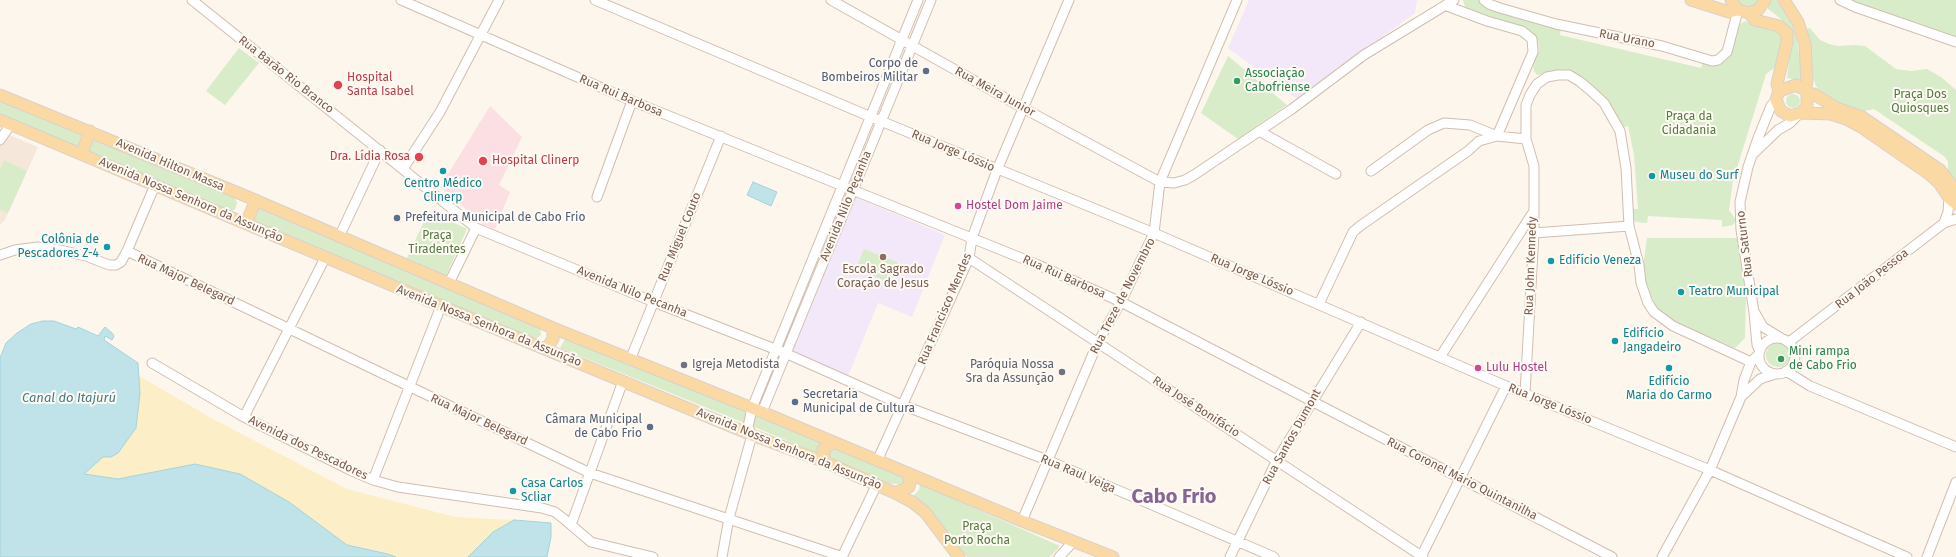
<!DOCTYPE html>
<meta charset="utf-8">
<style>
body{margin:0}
canvas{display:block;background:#fdf6ec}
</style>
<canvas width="1956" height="557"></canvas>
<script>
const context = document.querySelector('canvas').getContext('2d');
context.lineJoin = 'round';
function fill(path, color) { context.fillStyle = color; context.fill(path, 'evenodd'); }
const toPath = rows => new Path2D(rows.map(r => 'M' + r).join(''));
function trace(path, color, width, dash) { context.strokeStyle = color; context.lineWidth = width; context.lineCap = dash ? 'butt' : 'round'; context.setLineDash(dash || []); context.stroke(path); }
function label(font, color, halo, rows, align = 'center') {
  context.font = font + ' "Fira Sans",sans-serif'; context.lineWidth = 4; context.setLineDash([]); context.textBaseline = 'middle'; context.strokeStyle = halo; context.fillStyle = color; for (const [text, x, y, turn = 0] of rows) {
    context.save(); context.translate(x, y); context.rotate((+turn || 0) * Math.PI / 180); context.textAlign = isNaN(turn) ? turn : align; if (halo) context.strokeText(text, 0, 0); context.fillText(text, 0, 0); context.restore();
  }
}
fill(toPath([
 [0,131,38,147,5,220,0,225]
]), '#f5e8da');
fill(toPath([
 [1249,0,1417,0,1415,13,1297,99,1228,48],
 [855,197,945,235,912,317,878,303,848,376,791,352]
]), '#f3e8fa');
fill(toPath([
 [490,106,522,137,499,185,510,192,495,229,484,225,440,187]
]), '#fbdfe3');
fill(toPath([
 [1463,0,1479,0,1561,28,1560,35,1701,68,1703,61,1719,64,1726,60,1730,54,1736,29,1739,24,1745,21,1777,29,1783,34,1783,39,1777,66,1766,74,1733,181,1729,210,1736,220,1733,225,1722,227,1722,220,1648,216,1647,223,1636,222,1632,218,1632,209,1638,209,1634,155,1628,126,1622,128,1601,95,1577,74,1563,71,1537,75,1534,71,1533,64,1539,50,1538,41,1529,30,1465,7],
 [1736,0,1758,0,1756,4,1749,8,1741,7],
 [1767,0,1777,0,1784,6,1796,34,1803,81,1787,78,1792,38,1781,19,1768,9],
 [1840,0,1956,0,1956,42],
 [1810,28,1820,40,1829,44,1838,46,1855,45,1865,46,1896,69,1911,71,1927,69,1941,77,1956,90,1956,184,1948,171,1948,162,1945,157,1874,109,1860,112,1837,104,1822,94,1816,86,1810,69,1804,29],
 [239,48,259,63,225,105,206,91],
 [1228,56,1287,105,1238,139,1201,113],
 '1786 101a7 7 0 1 1 14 0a7 7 0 1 1-14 0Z',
 [0,101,82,135,83,139,78,148,0,116],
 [95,140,235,198,237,203,235,209,232,211,90,153,89,149,92,142],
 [4,160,27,171,8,213,0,210,0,170],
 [256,206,540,328,541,335,534,340,251,219],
 [429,211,467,229,446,276,407,258],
 [1647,238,1738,238,1746,294,1745,338,1735,348,1679,324,1657,310,1642,273],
 [864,249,899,263,891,283,856,269],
 [565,339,905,475,905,483,897,484,882,483,786,440,560,348],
 '1766 355a12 12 0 1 1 24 0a12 12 0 1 1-24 0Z',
 [920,484,1060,546,1050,557,967,557,925,505,913,496,919,490]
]), '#d8ecc9');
fill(toPath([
 [139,376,213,419,347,489,455,517,514,520,493,532,468,557,396,557,388,553,347,545,289,502,240,474,195,464,118,479,84,474,103,457,111,457,140,393]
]), '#fcefc7');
const water = toPath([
 [753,182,777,192,771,206,747,195,753,182],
 [43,321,54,321,76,329,78,327,98,336,105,327,112,333,114,336,112,340,105,336,104,340,138,363,140,393,136,428,118,453,111,457,103,457,84,474,118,479,195,464,240,474,289,502,347,545,388,554,396,557,0,557,0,358,6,343,17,333,31,324,43,321],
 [514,520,551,523,551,537,547,557,468,557,493,532,514,520]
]);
fill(water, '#bfe3e8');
trace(water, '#a5d3da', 1);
const minor = toPath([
 [192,0,476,228,654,302,785,353,902,405,1047,460,1274,557],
 [401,0,632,101,1036,264,1121,302,1612,557],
 [595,0,871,117,1154,233,1506,386,1710,470,1907,557],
 [831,0,1023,108,1160,182,1174,183,1185,180,1194,175,1292,109,1364,55,1454,0],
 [1484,0,1489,4,1500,8,1556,24,1662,46,1712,61,1718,60,1727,52,1738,10],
 [1840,0,1855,7,1956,42],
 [1259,131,1336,174],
 [0,140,11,124],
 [1754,153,1778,130,1790,123,1797,116],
 [403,169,440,112,499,0],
 [1371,171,1428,130,1444,123,1470,125,1497,136,1533,52,1532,39,1522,31,1487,21,1447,6],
 [597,197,632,101],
 [1944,223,1948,212,1949,198],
 [1534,233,1629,226],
 [339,237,380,150],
 [127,251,590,473,843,557],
 [0,255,15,250,38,247,60,250,86,256,109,265,116,265,121,262,127,251,155,185],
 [969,258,1423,557],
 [449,283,476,228],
 [1319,304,1353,232,1360,226,1468,151,1479,141,1497,136,1526,139],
 [1755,313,1763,327,1781,338],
 '1759 356a18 18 0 1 1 36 0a18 18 0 1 1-36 0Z',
 [1789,342,1944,223,1956,219],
 [1760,351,1757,345,1754,312,1741,230,1740,202,1748,167,1758,138,1771,106,1776,100],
 [1440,357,1532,214],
 [630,360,721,136],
 [152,363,244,417,350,470,373,480,398,487,542,508,555,512,564,519,591,542,653,557],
 [1786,371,1810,386,1956,447],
 [1525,393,1534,233,1534,166,1526,139,1526,105,1530,95,1537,84,1547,77,1558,75,1569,75,1579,81,1590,90,1604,103,1620,131,1626,168,1629,226,1639,265,1641,283,1648,303,1654,312,1673,326,1751,362],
 [1741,397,1760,379,1775,374],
 [762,412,931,0],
 [244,417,325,258],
 [878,459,969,258,972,238,997,170,1069,0],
 [373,480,441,306],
 [1022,521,1098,342,1121,302,1154,233,1160,182,1237,0],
 [571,525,623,381],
 [722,557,729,518,752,435,748,427,752,408,918,0],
 [842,557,876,486],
 [1059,557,1073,542],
 [1230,557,1277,460,1361,322],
 [1421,557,1506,386],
 [1662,557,1710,470,1741,397,1744,380,1751,362,1759,354],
 [1927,557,1956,482]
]);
const major = toPath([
 [1691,0,1729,12,1738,10],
 [1731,0,1738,10,1749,13,1759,9,1765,0],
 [1784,0,1798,22,1805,44,1807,82,1805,90],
 [1749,13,1755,20,1779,26,1787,33,1787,42,1777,84,1779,91,1776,100,1781,111,1790,116,1801,113,1807,106,1807,94],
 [1779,91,1796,85,1805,90,1807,94,1814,94,1836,108,1862,117,1940,170,1956,191],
 [0,95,248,197,553,328,762,412,1022,521,1113,557],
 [1801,113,1831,114,1846,119,1861,127,1929,174,1939,183,1949,198,1956,204],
 [0,120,441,306,752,435,825,462,895,493,912,502,925,512,959,557],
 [82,153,90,131],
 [246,223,256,200],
 [546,349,553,339,553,328],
 [825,462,823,449,833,443],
 [895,493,909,487,910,482,908,473]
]);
trace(minor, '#d1beb0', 11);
trace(major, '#dad1cd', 13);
trace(minor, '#fff', 9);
trace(major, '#fbd9a5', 11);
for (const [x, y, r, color] of [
 [926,71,4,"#5c6f8a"],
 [1237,81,4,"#2e9e5b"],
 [338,85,5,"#e0444e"],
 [419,157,5,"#e0444e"],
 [483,161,5,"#e0444e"],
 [443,171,4,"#0f9aa8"],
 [1652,176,4,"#0f9aa8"],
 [958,206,4,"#d1479c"],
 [397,218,4,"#5c6f8a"],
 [107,247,4,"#0f9aa8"],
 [883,257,4,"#8d6e63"],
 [1551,261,4,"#0f9aa8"],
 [1681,292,4,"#0f9aa8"],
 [1615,341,4,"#0f9aa8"],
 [1781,359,4,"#2e9e5b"],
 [684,365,4,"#6b7280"],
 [1478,368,4,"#d1479c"],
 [1669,368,4,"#0f9aa8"],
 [1062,372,4,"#6b7280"],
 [795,402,4,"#5c6f8a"],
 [650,427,4,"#5c6f8a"],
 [513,491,4,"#0f9aa8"]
]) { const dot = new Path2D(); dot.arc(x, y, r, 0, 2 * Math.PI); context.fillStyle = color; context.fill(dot); trace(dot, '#fffaf3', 1.5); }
label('12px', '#7a5c4d', '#fffaf3', [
 ["Rua Urano",1627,39,11],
 ["Rua Barão Rio Branco",286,75,38],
 ["Rua Meira Junior",995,92,29],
 ["Rua Rui Barbosa",621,96,23],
 ["Rua Jorge Lóssio",953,151,23],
 ["Avenida Hilton Massa",170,165,23],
 ["Avenida Nossa Senhora da Assunção",191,200,23],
 ["Avenida Nilo Peçanha",846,206,-68],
 ["Rua Miguel Couto",680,237,-68],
 ["Rua Saturno",1745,244,-97],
 ["Rua John Kennedy",1531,266,-88],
 ["Rua Jorge Lóssio",1252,275,23],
 ["Rua Rui Barbosa",1064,277,24],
 ["Rua João Pessoa",1872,279,-38],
 ["Rua Major Belegard",186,280,25],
 ["Avenida Nilo Pecanha",632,292,22],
 ["Rua Treze de Novembro",1123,296,-63],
 ["Rua Francisco Mendes",945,309,-67],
 ["Avenida Nossa Senhora da Assunção",489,326,22],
 ["Rua Jorge Lóssio",1550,404,22],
 ["Rua José Bonifácio",1196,407,33],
 ["Rua Major Belegard",479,420,25],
 ["Rua Santos Dumont",1292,437,-61],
 ["Avenida dos Pescadores",308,448,26],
 ["Avenida Nossa Senhora da Assunção",789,449,22],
 ["Rua Raul Veiga",1078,474,23],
 ["Rua Coronel Mário Quintanilha",1462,479,27]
]);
label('12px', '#4e5e75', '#fffaf3', [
 ["Corpo de",918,64],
 ["Bombeiros Militar",918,78],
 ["Prefeitura Municipal de Cabo Frio",405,218,"left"],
 ["Secretaria",803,395,"left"],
 ["Municipal de Cultura",803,409,"left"],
 ["Câmara Municipal",642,420],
 ["de Cabo Frio",642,434]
], 'right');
label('12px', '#27864d', '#fffaf3', [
 ["Associação",1245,74],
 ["Cabofriense",1245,88],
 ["Mini rampa",1789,352],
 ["de Cabo Frio",1789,366]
], 'left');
label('12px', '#be3a42', '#fffaf3', [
 ["Hospital",347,78],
 ["Santa Isabel",347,92],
 ["Dra. Lídia Rosa",410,157,"right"],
 ["Hospital Clinerp",492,161]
], 'left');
label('12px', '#537a41', '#fffaf3', [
 ["Praça Dos",1920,95],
 ["Quiosques",1920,109],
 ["Praça da",1689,117],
 ["Cidadania",1689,131],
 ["Praça",437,236],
 ["Tiradentes",437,250],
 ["Praça",977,527],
 ["Porto Rocha",977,541]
]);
label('12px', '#0d838f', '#fffaf3', [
 ["Museu do Surf",1660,176],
 ["Centro Médico",443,184,"center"],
 ["Clinerp",443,198,"center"],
 ["Colônia de",99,240,"right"],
 ["Pescadores Z-4",99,254,"right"],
 ["Edifício Veneza",1559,261],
 ["Teatro Municipal",1689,292],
 ["Edifício",1623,334],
 ["Jangadeiro",1623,348],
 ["Edifício",1669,382,"center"],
 ["Maria do Carmo",1669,396,"center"],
 ["Casa Carlos",521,484],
 ["Scliar",521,498]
], 'left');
label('12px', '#b23c85', '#fffaf3', [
 ["Hostel Dom Jaime",966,206],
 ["Lulu Hostel",1486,368]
], 'left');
label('12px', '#785e54', '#fffaf3', [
 ["Escola Sagrado",883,270],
 ["Coração de Jesus",883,284]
]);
label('12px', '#5b616d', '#fffaf3', [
 ["Igreja Metodista",692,365],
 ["Paróquia Nossa",1054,365,"right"],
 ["Sra da Assunção",1054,379,"right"]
], 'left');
label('italic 13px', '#437c86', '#fffaf3', [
 ["Canal do Itajurú",69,398]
]);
label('bold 20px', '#846695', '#fffaf3', [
 ["Cabo Frio",1174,497]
]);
</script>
